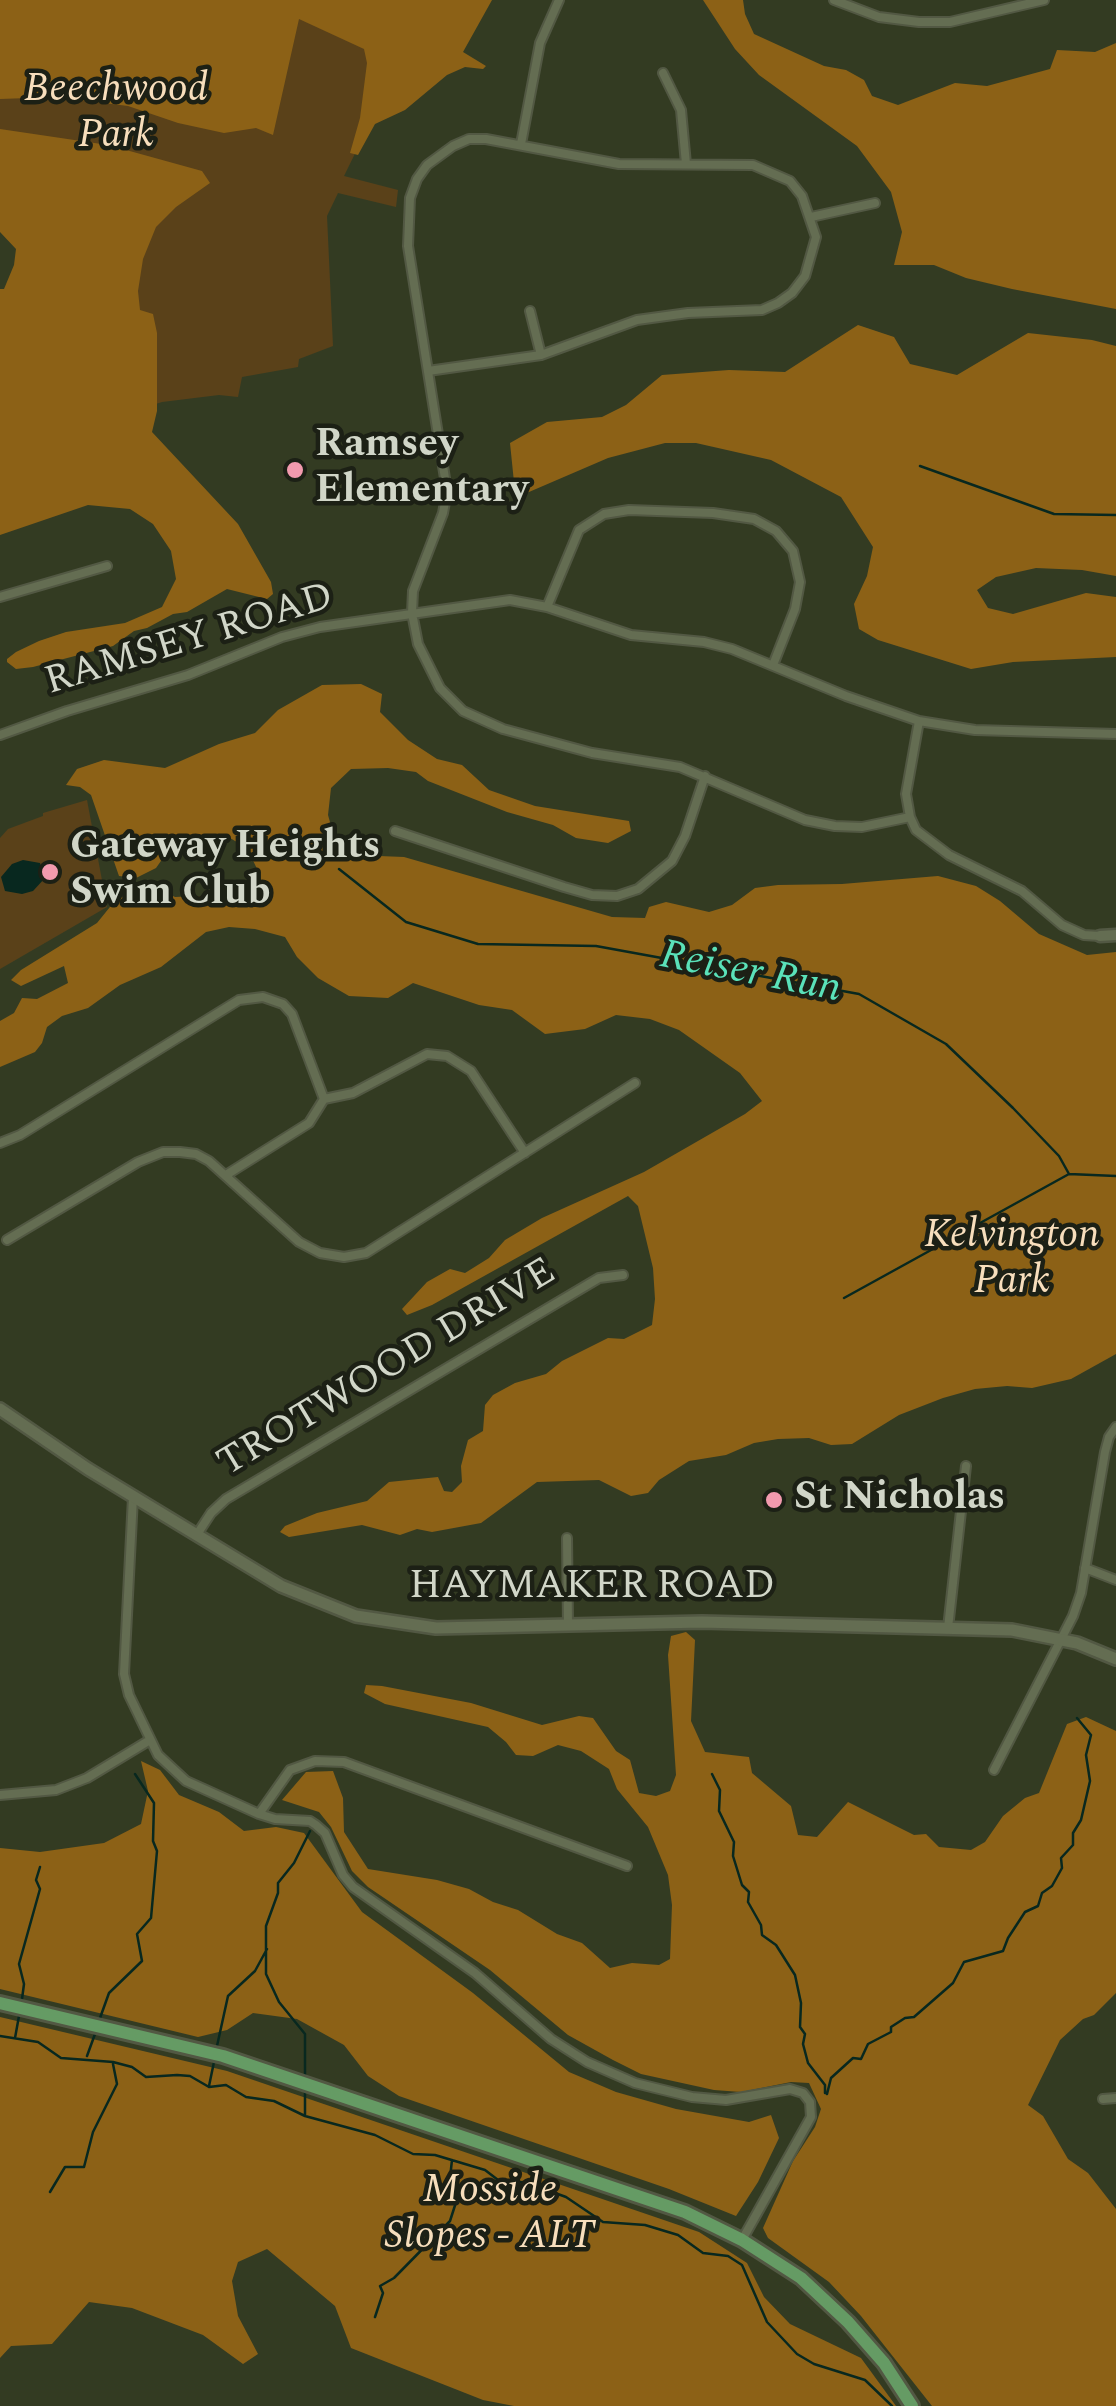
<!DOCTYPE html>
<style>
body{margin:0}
canvas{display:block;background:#333b22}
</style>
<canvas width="1116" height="2406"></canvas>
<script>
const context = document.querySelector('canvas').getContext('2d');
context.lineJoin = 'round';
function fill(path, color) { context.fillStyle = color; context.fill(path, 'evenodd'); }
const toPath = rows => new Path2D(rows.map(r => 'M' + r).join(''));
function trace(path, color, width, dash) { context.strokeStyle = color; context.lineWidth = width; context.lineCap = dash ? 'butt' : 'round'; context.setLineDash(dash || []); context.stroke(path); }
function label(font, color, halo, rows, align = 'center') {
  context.font = font + ' Spectral,serif'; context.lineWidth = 9; context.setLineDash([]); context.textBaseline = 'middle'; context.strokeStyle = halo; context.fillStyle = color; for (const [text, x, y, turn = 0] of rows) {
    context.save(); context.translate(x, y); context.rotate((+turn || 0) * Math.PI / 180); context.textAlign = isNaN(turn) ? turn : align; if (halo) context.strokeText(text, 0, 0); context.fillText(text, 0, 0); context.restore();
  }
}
fill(toPath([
 [0,0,480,0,370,123,344,176,398,190,396,207,338,193,327,216,333,346,299,359,298,367,242,377,238,397,219,395,162,402,41,441,43,261,0,226],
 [87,800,107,907,0,969,0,838,8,829,43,816,43,813]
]), '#5a4119');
fill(toPath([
 [0,0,492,0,463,52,486,66,483,69,465,67,447,75,405,110,375,124,358,155,350,153,360,118,367,63,364,49,299,19,273,135,256,128,224,133,178,123,128,106,56,97,0,99],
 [703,0,743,0,745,14,754,34,824,66,846,70,864,80,872,96,898,105,955,83,987,86,1050,69,1057,50,1095,52,1116,43,1116,309,1012,289,966,278,934,265,894,265,902,232,891,192,857,146,759,75,735,49],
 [0,129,108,145,202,171,210,183,176,207,156,227,143,259,138,291,140,310,153,314,157,333,157,411,152,432,238,524,271,582,273,594,267,599,227,589,187,612,173,614,147,628,134,631,113,646,33,667,16,669,7,662,7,659,16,652,39,641,66,632,125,623,162,607,176,579,171,551,153,524,130,509,88,505,0,535,0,289,4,289,14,265,16,249,0,232],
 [858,325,894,337,910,364,957,375,1028,333,1092,340,1116,346,1116,576,1082,570,1036,568,996,577,977,590,988,608,1013,614,1086,593,1116,597,1116,657,1013,662,971,669,878,640,859,629,854,604,867,576,873,547,841,497,771,460,696,443,665,443,608,458,522,495,515,492,510,443,547,422,602,417,626,405,662,375,729,370,785,372],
 [361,684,382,694,380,712,408,740,437,759,462,765,489,790,535,806,629,821,631,831,608,843,576,838,553,825,507,812,428,781,416,772,388,768,351,769,331,788,328,815,337,847,379,856,404,857,612,917,645,918,649,907,666,902,709,912,732,905,755,888,778,885,842,884,938,876,976,886,1000,901,1039,934,1087,955,1116,952,1116,1354,1071,1379,1032,1388,1007,1386,975,1389,943,1398,899,1415,852,1444,831,1445,809,1438,778,1439,754,1443,726,1455,689,1461,659,1480,648,1493,631,1496,599,1480,537,1482,481,1523,432,1532,417,1529,400,1535,362,1525,289,1537,280,1532,285,1526,317,1513,367,1501,389,1482,438,1477,444,1491,452,1492,462,1482,461,1466,468,1440,483,1431,485,1405,493,1395,515,1383,546,1374,562,1361,608,1338,624,1339,652,1325,655,1299,653,1268,638,1206,628,1196,432,1305,407,1315,402,1309,427,1282,450,1269,465,1273,489,1258,505,1240,542,1218,644,1172,745,1114,762,1101,740,1073,679,1030,650,1019,616,1015,585,1029,545,1034,512,1010,479,1005,413,983,388,998,349,996,318,978,297,957,285,937,255,929,229,927,206,932,161,967,120,985,88,1008,62,1016,47,1027,42,1043,35,1052,0,1067,0,1021,14,1013,22,998,37,999,68,983,64,966,21,986,11,980,21,970,97,923,114,902,132,891,154,885,175,897,197,896,232,903,251,900,259,873,247,848,230,838,175,841,156,868,136,878,119,876,91,795,80,787,66,785,77,769,104,760,165,768,219,744,255,733,278,710,322,685],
 [686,1632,695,1640,691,1721,705,1752,749,1757,752,1773,791,1806,798,1835,817,1837,848,1802,914,1835,926,1834,939,1847,971,1850,985,1842,1003,1816,1025,1798,1039,1793,1067,1724,1086,1717,1116,1731,1116,1993,1094,2015,1083,2019,1060,2040,1028,2105,1043,2116,1068,2159,1088,2173,1116,2209,1116,2406,932,2406,861,2316,829,2282,768,2238,763,2228,793,2161,815,2127,821,2109,809,2083,791,2082,741,2092,714,2090,641,2074,613,2060,568,2035,490,1970,368,1887,352,1871,331,1827,319,1812,282,1800,306,1772,333,1771,343,1798,344,1832,368,1869,437,1880,469,1889,493,1902,518,1910,557,1934,582,1943,610,1968,632,1963,659,1965,670,1959,672,1905,668,1875,648,1827,617,1789,609,1769,581,1751,558,1745,533,1756,516,1755,506,1742,488,1727,385,1704,364,1693,366,1685,382,1686,471,1703,542,1725,579,1716,593,1718,616,1751,630,1760,639,1793,656,1796,670,1791,676,1775,668,1655,671,1636],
 [141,1761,160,1770,179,1795,219,1812,244,1831,276,1827,304,1833,362,1912,473,1993,569,2072,616,2092,676,2109,749,2122,771,2115,779,2138,758,2182,736,2216,669,2189,399,2096,368,2076,344,2045,297,2019,253,2013,227,2030,198,2037,0,1989,0,1848,40,1852,104,1843,141,1824,148,1791],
 [0,2017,227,2071,699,2232,747,2263,764,2297,790,2324,861,2358,896,2406,514,2406,483,2400,351,2348,335,2306,267,2249,238,2262,232,2281,238,2316,258,2354,243,2364,203,2335,132,2308,89,2302,52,2344,11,2346,0,2358]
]), '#8c6116');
fill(toPath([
 [23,860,40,863,45,878,33,891,22,894,5,891,1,877,12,864]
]), '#08281f');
trace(toPath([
 [920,466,1054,514,1116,515],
 [339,869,406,922,478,944,596,946,859,994,946,1044,1013,1108,1059,1156,1069,1174],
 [844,1298,1069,1174,1116,1176],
 [712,1774,720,1790,719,1811,734,1842,733,1856,742,1885,749,1892,748,1902,761,1925,762,1935,776,1945,795,1975,801,2003,800,2027,805,2034,803,2044,808,2063,825,2085,825,2093],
 [22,1999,24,1984,19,1964,40,1889,36,1880,40,1867],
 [100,2018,109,1993,142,1961,137,1934,151,1918,157,1851,153,1841,154,1803,135,1774],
 [0,2036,38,2042,61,2058,113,2062,132,2067,146,2077,177,2075,190,2076,209,2087,226,2085,246,2097,274,2101,305,2116,375,2135,413,2154,435,2155,485,2170,502,2183,525,2182,566,2197,603,2222,645,2225,678,2235,703,2253,728,2256,742,2265,767,2322,797,2354,814,2364,865,2380,892,2406],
 [15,2038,19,2016],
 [217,2046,228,1996,255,1971,267,1949],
 [87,2056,95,2034],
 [305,2075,305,2034,279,2002,266,1974,266,1926,278,1893,278,1883,294,1863,310,1831],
 [209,2086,214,2062],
 [305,2092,305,2116],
 [827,2094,831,2078,853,2058,861,2059,868,2044,891,2032,891,2027,905,2018,914,2017,953,1983,964,1962,1003,1951,1008,1938,1025,1912,1038,1906,1042,1893,1052,1886,1062,1868,1061,1858,1073,1845,1073,1833,1081,1820,1090,1781,1086,1755,1091,1735,1077,1718],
 [50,2192,65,2167,84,2167,93,2132,117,2084,113,2064],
 [375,2317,383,2293,380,2286,394,2278,450,2221,458,2196,450,2178,452,2160]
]), '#08281f', 2.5);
const minor = toPath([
 [834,0,879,17,919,22,950,22,1044,0],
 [663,73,681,110,686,164],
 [521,144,540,43,559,0],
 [811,217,875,203],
 [530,311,541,355],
 [428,371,541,355,637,320,688,313,762,310,778,303,792,293,805,276,816,237,802,196,790,181,753,165,619,164,486,139,469,139,453,146,427,165,417,179,410,198,408,246,447,491,443,513,413,591,412,613,418,644,440,688,463,711,503,729,592,753,680,767,805,820,835,826,862,827,910,817],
 [0,597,107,566],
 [547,607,579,530,604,514,629,510,713,513,754,519,776,531,793,551,800,582,795,609,773,665],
 [919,721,906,794,910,817,916,830,949,855,1022,891,1062,925,1084,935,1100,936],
 [0,735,67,711,188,675,282,637,320,627,510,600,547,607,631,635,704,642,732,649,846,696,919,721,975,730,1116,734],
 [395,831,564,887,592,895,617,896,638,889,672,861,685,836,705,776],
 [324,1099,353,1093,427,1054,447,1056,471,1071,525,1153],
 [0,1143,20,1135,239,1000,263,997,283,1004,292,1014,324,1099,309,1123,226,1175],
 [7,1240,138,1162,163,1152,180,1152,196,1154,209,1161,299,1242,320,1253,344,1257,366,1253,635,1083],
 [133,1497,124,1674,129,1695,158,1755,186,1781,259,1814,275,1819,310,1821,316,1825,325,1833,343,1875,353,1887,475,1973,551,2039,587,2062,635,2083,692,2097,726,2100,790,2089,803,2093,810,2102,811,2117,742,2240],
 [196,1536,211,1513,226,1499,599,1278,623,1275],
 [567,1538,568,1625],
 [1085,1568,1116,1580],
 [948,1628,966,1466],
 [994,1770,1073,1616,1081,1593,1105,1452,1109,1437,1116,1427],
 [0,1795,56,1790,87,1778,150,1740],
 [259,1814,290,1770,315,1761,344,1762,627,1866],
 [1103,2099,1116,2098]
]);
const tertiary = toPath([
 [1100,936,1116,935]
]);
const secondary = toPath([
 [0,1409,88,1469,281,1586,356,1616,436,1628,702,1622,1012,1630,1077,1643,1116,1659]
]);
const primary = toPath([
 [0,2003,223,2056,685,2212,742,2240,801,2278,848,2322,884,2363,912,2406]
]);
trace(minor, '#525843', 12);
trace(tertiary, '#525843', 15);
trace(secondary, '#525843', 16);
trace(primary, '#525843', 18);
trace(minor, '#646d52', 8);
trace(tertiary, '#646d52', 10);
trace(secondary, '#646d52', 11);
trace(primary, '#659b64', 12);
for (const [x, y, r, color] of [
 [295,470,10,"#f29aae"],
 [50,872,10,"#f29aae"],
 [774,1500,10,"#f29aae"]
]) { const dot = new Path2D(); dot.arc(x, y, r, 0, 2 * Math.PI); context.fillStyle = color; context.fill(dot); trace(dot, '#1c2015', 4); }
label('italic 40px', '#f7debc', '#1c2015', [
 ["Beechwood",116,92],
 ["Park",116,138],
 ["Kelvington",1012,1238],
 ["Park",1012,1284],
 ["Mosside",490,2193],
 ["Slopes - ALT",490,2239]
]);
label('bold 40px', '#d1d6c8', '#1c2015', [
 ["Ramsey",315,447],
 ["Elementary",315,493],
 ["Gateway Heights",70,849],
 ["Swim Club",70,895],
 ["St Nicholas",794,1500]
], 'left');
label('40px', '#d1d6c8', '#1c2015', [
 ["RAMSEY ROAD",190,642,-17],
 ["TROTWOOD DRIVE",388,1370,-31],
 ["HAYMAKER ROAD",592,1589]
]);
label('italic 42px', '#5ae1b9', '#1c2015', [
 ["Reiser Run",750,975,11]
]);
</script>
